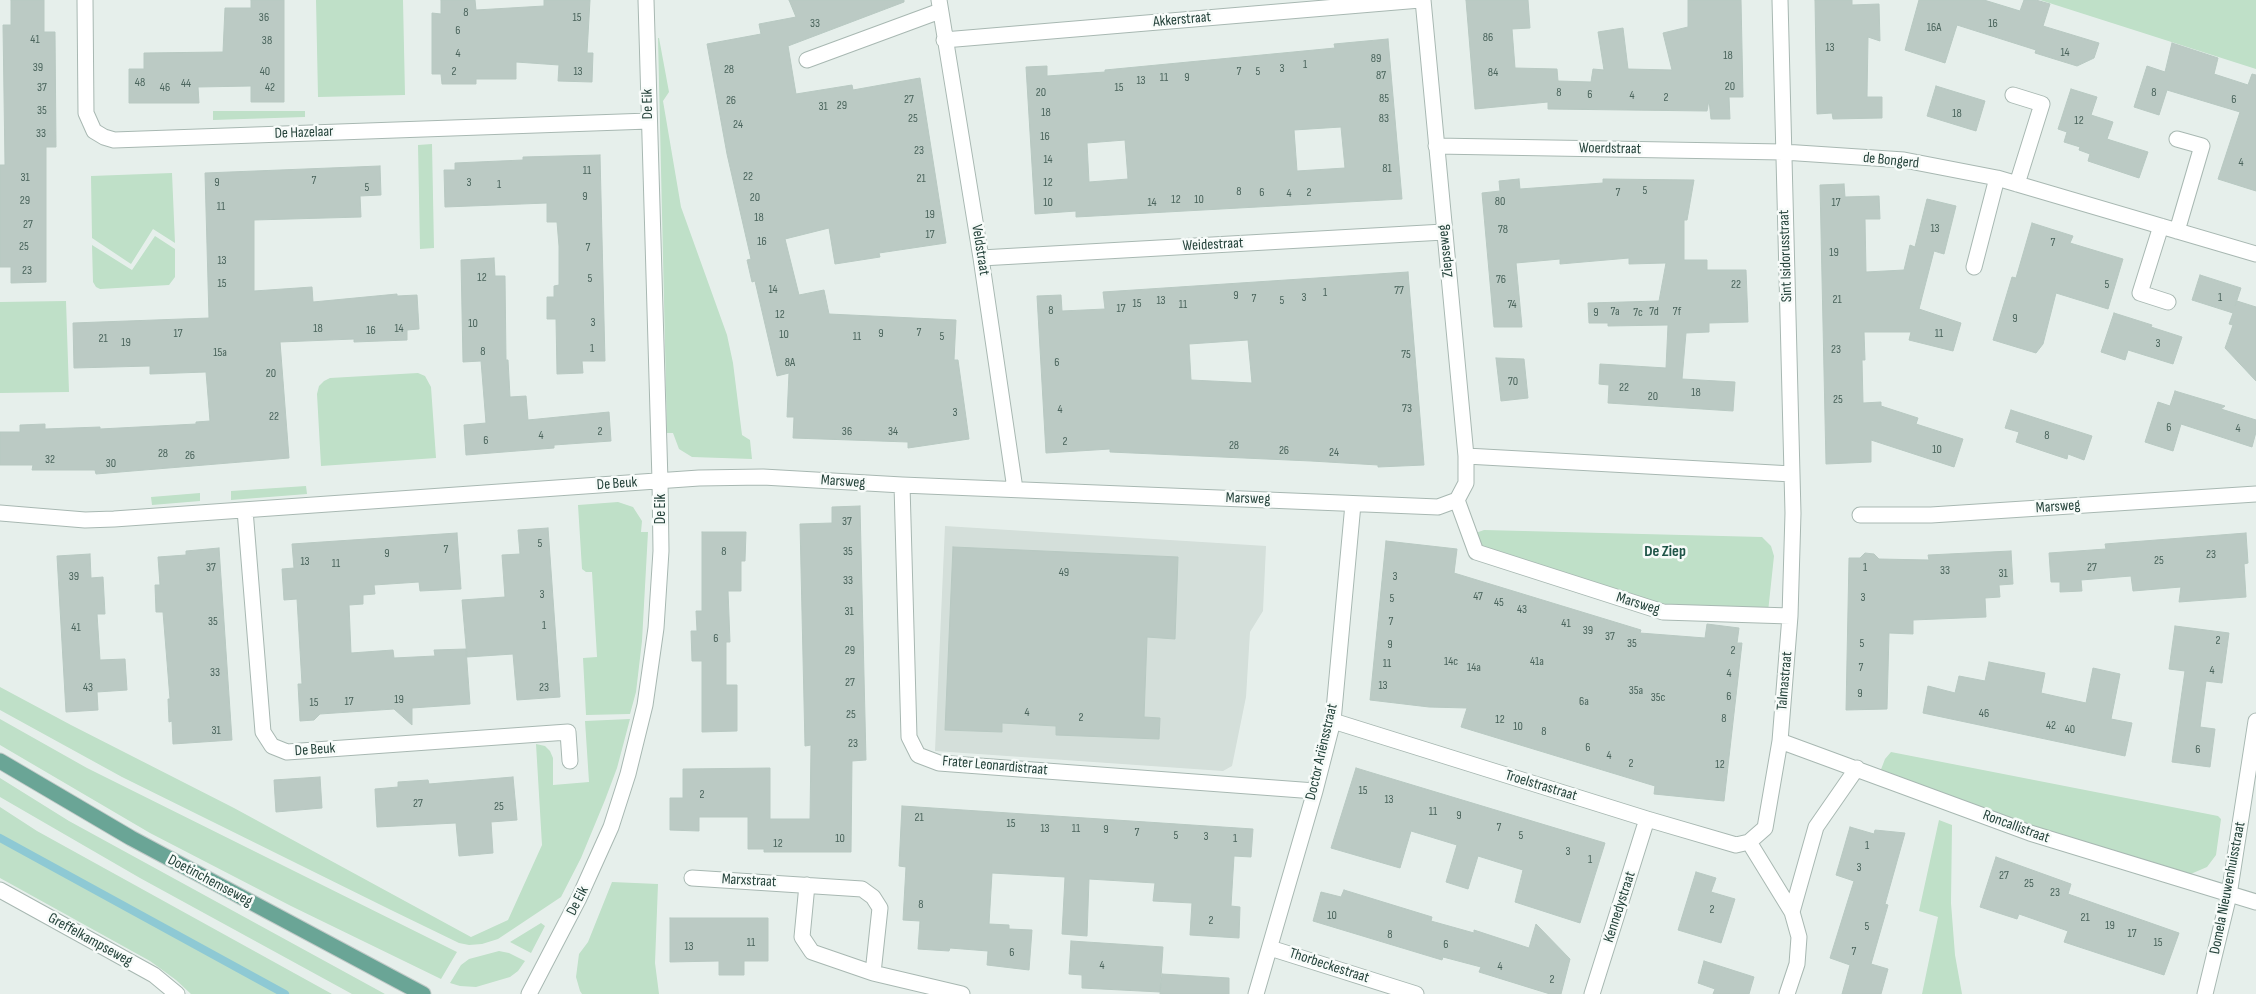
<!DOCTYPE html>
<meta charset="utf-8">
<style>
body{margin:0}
canvas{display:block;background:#e6efeb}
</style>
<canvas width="2256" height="994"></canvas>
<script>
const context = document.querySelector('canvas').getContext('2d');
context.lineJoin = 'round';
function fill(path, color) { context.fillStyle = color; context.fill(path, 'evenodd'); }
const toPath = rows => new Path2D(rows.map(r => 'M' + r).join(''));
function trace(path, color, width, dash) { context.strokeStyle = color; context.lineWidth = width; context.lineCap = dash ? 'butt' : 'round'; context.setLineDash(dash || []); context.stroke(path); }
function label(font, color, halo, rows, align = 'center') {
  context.font = font + ' "Sofia Sans Condensed",sans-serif'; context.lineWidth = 5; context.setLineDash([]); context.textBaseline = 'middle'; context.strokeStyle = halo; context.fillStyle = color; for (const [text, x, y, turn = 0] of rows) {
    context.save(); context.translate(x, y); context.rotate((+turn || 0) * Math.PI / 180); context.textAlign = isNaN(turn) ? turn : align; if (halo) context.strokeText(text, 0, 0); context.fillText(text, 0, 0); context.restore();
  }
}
fill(toPath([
 [945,526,1266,546,1263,611,1250,632,1246,697,1232,766,1223,771,935,751]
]), '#d4dfda');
fill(toPath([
 [316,0,403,0,405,95,318,97],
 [2040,0,2256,0,2256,69],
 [658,38,659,38,669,92,663,101,681,207,727,335,733,363,742,435,750,440,752,459,692,457,679,449,673,433,667,433],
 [213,111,305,111,305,117,213,120],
 [432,144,434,248,420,249,418,145],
 [172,173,175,243,153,229,131,264,92,238,91,176],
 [155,236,175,249,175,277,169,285,100,289,96,287,93,282,92,245,132,270],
 [66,301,69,392,0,393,0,302],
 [418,373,425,376,431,387,436,458,321,466,317,394,319,386,324,381,330,378],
 [306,486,307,494,231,500,231,491],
 [200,493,200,501,152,505,151,497],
 [618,502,633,507,642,521,641,532,648,532,642,641,636,692,630,714,586,715,583,658,597,657,592,572,586,572,582,569,578,505],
 [1484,530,1762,537,1771,546,1774,556,1768,612,1666,609,1480,552,1470,535],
 [0,687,71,725,234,808,471,937,508,920,542,845,536,744,545,746,550,751,553,758,553,785,589,782,585,721,630,719,617,768,605,800,581,858,561,897,498,939,482,944,469,945,459,943,391,910,122,777,0,710],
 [0,719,87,768,457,952,441,979,291,906,150,833,0,745],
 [1891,752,2218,816,2221,819,2216,855,2207,867,2186,876,2114,855,1880,772,1885,759],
 [0,778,69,821,385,994,352,994,140,878,0,797],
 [0,807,37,831,332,994,191,994,176,980,150,961,0,878],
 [1939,820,1952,825,1951,903,1955,955,1962,994,1922,994,1938,917,1919,911],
 [612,882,658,884,655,963,659,994,582,994,580,991,576,977,579,954,588,942],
 [541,923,545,926,531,953,510,942],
 [499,951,509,953,525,961,518,971,510,977,476,987,460,986,450,983,461,965,469,959]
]), '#bfe0c8');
trace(toPath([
 [0,838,285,994]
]), '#8ec9d4', 8);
const building = toPath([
 [11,0,44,0,44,32,55,32,56,147,46,147,46,282,11,283,11,267,0,267,0,165,5,165,3,25,11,25,11,0],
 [251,0,284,0,284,102,251,102,251,86,198,87,199,103,129,103,129,69,144,69,144,53,223,52,225,8,251,8,251,0],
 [441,0,475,0,476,10,544,6,544,0,590,0,587,53,593,53,592,82,558,81,559,65,516,62,516,79,476,79,476,84,442,84,441,74,432,74,432,13,441,14,441,0],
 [789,0,904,0,904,2,788,46,796,94,852,85,853,90,920,78,946,243,879,253,880,257,835,264,829,228,785,239,799,295,824,290,829,314,956,320,954,360,958,360,969,439,908,448,908,442,793,438,794,417,787,417,789,373,777,376,755,281,752,282,747,260,751,259,727,154,707,44,761,34,759,24,796,17,789,0],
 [1466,0,1528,0,1530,28,1512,29,1515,68,1557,69,1558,81,1591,82,1593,69,1604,70,1598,32,1623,28,1628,69,1672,70,1663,33,1688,27,1688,0,1741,0,1743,97,1729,97,1730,119,1711,119,1709,100,1707,111,1548,109,1548,102,1475,109,1466,0],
 [1815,0,1852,0,1852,5,1879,4,1880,41,1868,37,1867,97,1882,97,1882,118,1833,119,1832,113,1817,114,1815,0],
 [1919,0,1984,0,2020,11,2024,0,2036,0,2050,4,2043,26,2099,43,2094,58,2077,66,2035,53,2036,50,1957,25,1945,63,1905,50,1919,0],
 [1388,39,1402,199,1076,217,1076,211,1035,214,1026,67,1047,66,1047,76,1105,72,1105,70,1335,48,1334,44,1388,39],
 [1341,127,1345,168,1297,171,1294,130,1341,127],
 [1125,140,1128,179,1089,182,1087,143,1125,140],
 [2172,43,2218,58,2214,74,2248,85,2252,74,2256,75,2256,191,2218,179,2240,112,2167,90,2159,115,2134,107,2147,66,2165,72,2172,43],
 [1936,86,1985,101,1976,131,1927,116,1936,86],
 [2071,89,2097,97,2091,115,2113,122,2107,139,2148,152,2139,178,2088,161,2090,154,2079,150,2080,147,2064,142,2067,132,2058,129,2071,89],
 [600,155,605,361,582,361,583,373,557,374,556,319,547,319,547,297,554,297,554,286,559,285,559,246,557,222,547,222,547,203,445,207,444,170,455,170,455,163,523,160,523,157,600,155],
 [380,166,381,195,360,196,361,217,254,220,254,291,312,287,313,302,397,294,397,296,417,295,419,329,407,330,407,340,354,342,354,339,280,342,289,458,96,474,95,470,32,470,33,465,0,465,0,432,20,432,20,425,45,424,45,429,100,427,100,429,196,424,196,422,210,421,206,372,150,374,150,366,74,368,73,323,209,318,205,173,380,166],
 [1519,179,1520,189,1603,183,1603,179,1694,180,1687,220,1684,220,1684,260,1707,260,1707,270,1746,270,1748,322,1709,323,1709,332,1686,333,1682,379,1735,382,1733,411,1608,403,1609,385,1599,384,1600,364,1666,368,1668,325,1608,326,1608,323,1589,323,1588,303,1659,301,1666,263,1629,264,1629,258,1560,264,1560,259,1516,263,1522,327,1494,327,1482,193,1500,191,1499,181,1519,179],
 [1844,184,1845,197,1879,196,1880,219,1865,219,1866,272,1904,270,1910,245,1915,247,1927,199,1956,206,1944,254,1934,251,1919,309,1961,323,1953,351,1909,340,1911,332,1864,332,1865,360,1862,360,1863,403,1881,402,1881,406,1918,418,1916,424,1963,439,1954,467,1871,440,1871,462,1826,464,1820,185,1844,184],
 [2032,223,2073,236,2070,243,2123,259,2108,309,2056,293,2043,344,2036,353,1993,340,2012,277,2016,278,2032,223],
 [494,258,495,276,505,276,506,360,508,360,510,397,526,396,528,420,609,412,611,441,554,445,554,448,466,455,464,425,486,423,481,361,463,362,461,260,494,258],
 [1408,272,1424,465,1378,467,1378,465,1311,461,1110,452,1110,449,1046,453,1037,296,1061,295,1062,311,1105,309,1103,292,1408,272],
 [1248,340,1252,383,1191,380,1189,344,1248,340],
 [2200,275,2241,288,2235,306,2237,301,2256,307,2256,381,2225,348,2233,325,2229,324,2233,313,2192,300,2200,275],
 [2114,313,2152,325,2151,327,2182,337,2173,364,2128,350,2125,360,2101,352,2114,313],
 [1496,358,1524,359,1528,398,1501,401,1496,358],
 [2175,391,2225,406,2221,409,2256,420,2256,432,2252,447,2181,424,2173,451,2145,442,2158,402,2170,406,2175,391],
 [2011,410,2092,436,2084,460,2068,454,2067,459,2016,442,2019,432,2005,428,2011,410],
 [860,506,866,760,852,761,851,852,764,852,764,849,748,849,748,817,699,817,699,831,670,830,670,798,683,798,683,769,770,768,770,819,810,819,811,745,805,746,800,524,832,523,832,507,860,506],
 [548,528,560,697,517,700,513,654,467,657,462,600,505,597,502,555,520,554,518,530,548,528],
 [702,532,746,532,745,561,741,561,741,591,728,591,730,642,726,642,726,685,737,685,737,731,702,732,702,661,692,661,691,631,697,631,696,611,702,611,702,532],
 [457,533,461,589,420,591,419,582,374,585,375,594,363,595,363,604,349,605,351,653,393,650,394,658,435,656,434,650,466,649,470,704,412,708,412,725,394,709,320,714,314,720,300,721,298,684,302,684,297,599,284,600,282,569,294,568,292,544,457,533],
 [2246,533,2248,563,2244,564,2246,597,2179,602,2181,587,2133,591,2131,576,2081,580,2082,591,2060,592,2060,582,2051,582,2049,553,2106,549,2105,544,2246,533],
 [1386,541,1457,549,1454,573,1641,630,1640,633,1705,638,1707,624,1739,628,1737,643,1742,643,1724,801,1654,794,1655,786,1461,727,1467,708,1429,707,1370,700,1386,541],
 [953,547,1178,557,1175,639,1147,637,1144,717,1160,718,1159,739,1056,735,1056,726,1002,723,1002,732,945,730,953,547],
 [219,548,232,740,173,744,172,721,169,722,168,699,170,699,163,612,156,612,155,585,160,585,158,557,186,555,186,551,219,548],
 [2011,551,2013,584,1999,585,2000,597,1985,598,1986,617,1913,620,1913,634,1889,633,1887,709,1846,710,1849,558,1860,558,1865,553,1874,554,1879,559,1929,560,1928,555,2011,551],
 [90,554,91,578,103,577,105,614,97,614,100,660,125,659,127,690,97,692,98,710,66,712,57,556,90,554],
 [2175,626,2229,633,2222,683,2206,681,2200,727,2215,729,2210,767,2172,762,2185,671,2169,669,2175,626],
 [1989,662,2045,673,2041,693,2086,703,2093,668,2120,674,2111,719,2132,723,2125,756,1923,713,1928,686,1955,693,1959,676,1985,681,1989,662],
 [1356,768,1605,843,1580,923,1515,902,1523,870,1478,856,1468,889,1446,882,1457,845,1411,831,1400,868,1331,848,1356,768],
 [320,777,322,808,276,812,274,780,320,777],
 [513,777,517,820,491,822,493,853,459,856,456,823,377,827,375,789,398,787,398,782,428,780,429,784,513,777],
 [902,806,1253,829,1251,857,1234,856,1231,906,1240,907,1239,938,1190,935,1192,903,1153,901,1155,883,1089,879,1087,936,1062,934,1065,877,992,873,989,924,1009,925,1009,929,1032,930,1029,970,987,965,988,951,950,948,949,951,918,949,920,921,903,920,906,867,899,866,902,806],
 [1850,827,1874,834,1875,830,1905,833,1885,904,1888,905,1871,964,1888,969,1881,994,1842,994,1850,965,1830,958,1854,881,1836,875,1850,827],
 [1996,857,2071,884,2068,894,2179,933,2164,975,2064,942,2068,931,2019,914,2017,919,1980,907,1996,857],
 [1696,872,1716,878,1711,892,1735,899,1721,943,1678,930,1696,872],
 [1344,890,1432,917,1431,921,1474,933,1474,930,1529,948,1536,924,1570,959,1561,994,1550,994,1479,972,1481,967,1443,957,1442,960,1313,921,1321,892,1341,897,1344,890],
 [670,918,768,918,768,961,744,961,744,975,719,975,719,961,670,962,670,918],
 [1071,941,1163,947,1160,992,1082,988,1082,975,1069,974,1071,941],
 [1704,961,1754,977,1749,994,1713,994,1715,989,1698,983,1704,961],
 [1162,974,1229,978,1229,994,1160,994,1162,974]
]);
fill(building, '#bbcac4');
trace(building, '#b8c9c2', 1);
const minor = toPath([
 [85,0,86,113,94,131,104,137,114,140,649,121],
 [939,0,981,258,1015,489],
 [1423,0,1466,456,1466,483,1457,500],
 [944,40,1420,0],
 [807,60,940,11],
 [2013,95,2042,104,2017,184],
 [1436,146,1783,152,1904,160,1997,178,2256,254],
 [2161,226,2140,293,2168,302],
 [2177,231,2202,146,2177,139],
 [981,258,1444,232],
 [1974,267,1997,178],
 [1466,456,1792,474],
 [902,485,909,737,918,755,939,763,1315,791],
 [245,510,263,732,272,746,287,752,568,732,570,761],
 [0,513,85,520,114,519,699,478,763,477,902,485,1438,507,1457,500,1476,552,1663,612,1790,616],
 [1860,515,1931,515,2256,494],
 [1333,721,1647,819,1736,845,1749,842,1765,828,1780,741,1790,616,1793,513,1780,0],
 [1780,741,2030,833,2256,902],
 [1749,842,1792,912,1799,937,1797,964,1787,994],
 [692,878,862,889,873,897,880,908,873,973,962,994],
 [807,885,802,937,812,952,873,973],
 [0,890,154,975,177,994],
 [1792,912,1816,827,1857,768],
 [1270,948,1416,994],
 [529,994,579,898,611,827,628,774,645,705,656,628,661,551,660,481,646,0],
 [1256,994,1315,791,1333,721,1353,504],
 [1592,994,1647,819],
 [2205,994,2229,895,2256,721]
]);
const major = toPath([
 [0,761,131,838,423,994]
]);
trace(minor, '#a8b8b2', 17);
trace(major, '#c2cac8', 17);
trace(minor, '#fff', 15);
trace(major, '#6aa596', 15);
label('12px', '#4a645c', null, [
 ["8",466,13],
 ["36",264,18],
 ["15",577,18],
 ["33",815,24],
 ["16",1993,24],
 ["16A",1934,28],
 ["6",458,31],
 ["86",1488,38],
 ["41",35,40],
 ["38",267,41],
 ["13",1830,48],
 ["14",2065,53],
 ["4",458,54],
 ["18",1728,56],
 ["89",1376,59],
 ["1",1305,65],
 ["39",38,68],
 ["3",1282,69],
 ["28",729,70],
 ["40",265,72],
 ["2",454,72],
 ["13",578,72],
 ["7",1239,72],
 ["5",1258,72],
 ["84",1493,73],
 ["87",1381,76],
 ["11",1164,78],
 ["9",1187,78],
 ["13",1141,81],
 ["48",140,83],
 ["44",186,84],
 ["20",1730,87],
 ["37",42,88],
 ["46",165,88],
 ["42",270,88],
 ["15",1119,88],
 ["20",1041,93],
 ["8",1559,93],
 ["8",2154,93],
 ["6",1590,95],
 ["4",1632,96],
 ["2",1666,98],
 ["85",1384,99],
 ["27",909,100],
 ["6",2234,100],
 ["26",731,101],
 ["29",842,106],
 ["31",823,107],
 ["35",42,111],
 ["18",1046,113],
 ["18",1957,114],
 ["25",913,119],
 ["83",1384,119],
 ["12",2079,121],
 ["24",738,125],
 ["33",41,134],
 ["16",1045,137],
 ["23",919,151],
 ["14",1048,160],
 ["4",2241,163],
 ["81",1387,169],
 ["11",587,171],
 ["22",748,177],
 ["31",25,178],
 ["21",921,179],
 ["7",314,181],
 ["9",217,183],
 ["3",469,183],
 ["12",1048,183],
 ["1",499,185],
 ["5",367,188],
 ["5",1645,191],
 ["8",1239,192],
 ["6",1262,193],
 ["2",1309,193],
 ["7",1618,193],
 ["4",1289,194],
 ["9",585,197],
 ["20",755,198],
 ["12",1176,200],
 ["10",1199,200],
 ["29",25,201],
 ["80",1500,202],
 ["10",1048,203],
 ["14",1152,203],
 ["17",1836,203],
 ["11",221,207],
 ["19",930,215],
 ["18",759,218],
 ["27",28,225],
 ["13",1935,229],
 ["78",1503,230],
 ["17",930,235],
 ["16",762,242],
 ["7",2053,243],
 ["25",24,247],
 ["7",588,248],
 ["19",1834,253],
 ["13",222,261],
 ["23",27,271],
 ["12",482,278],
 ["5",590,279],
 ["76",1501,280],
 ["15",222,284],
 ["22",1736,285],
 ["5",2107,285],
 ["14",773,290],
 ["77",1399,291],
 ["1",1325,293],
 ["9",1236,296],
 ["3",1304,298],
 ["1",2220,298],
 ["7",1254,299],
 ["21",1837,300],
 ["13",1161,301],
 ["5",1282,301],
 ["15",1137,304],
 ["11",1183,305],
 ["74",1512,305],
 ["17",1121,309],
 ["8",1051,311],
 ["7a",1615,312],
 ["7d",1654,312],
 ["7f",1677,312],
 ["9",1596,313],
 ["7c",1638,313],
 ["12",780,315],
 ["9",2015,319],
 ["3",593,323],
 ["10",473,324],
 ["18",318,329],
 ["14",399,329],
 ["16",371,331],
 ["7",919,333],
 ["17",178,334],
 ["9",881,334],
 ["11",1939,334],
 ["10",784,335],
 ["11",857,337],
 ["5",942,337],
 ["21",103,339],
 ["19",126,343],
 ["3",2158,344],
 ["1",592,349],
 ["23",1836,350],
 ["8",483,352],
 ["15a",220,353],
 ["75",1406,355],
 ["8A",790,363],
 ["6",1057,363],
 ["20",271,374],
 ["70",1513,382],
 ["22",1624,388],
 ["18",1696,393],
 ["20",1653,397],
 ["25",1838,400],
 ["73",1407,409],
 ["4",1060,410],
 ["3",955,413],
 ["22",274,417],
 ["6",2169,428],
 ["4",2238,429],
 ["2",600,432],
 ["36",847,432],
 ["34",893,432],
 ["4",541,436],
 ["8",2047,436],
 ["6",486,441],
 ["2",1065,442],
 ["28",1234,446],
 ["10",1937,450],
 ["26",1284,451],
 ["24",1334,453],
 ["28",163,454],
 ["26",190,456],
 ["32",50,460],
 ["30",111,464],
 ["37",847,522],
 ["5",540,544],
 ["7",446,550],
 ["8",724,552],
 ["35",848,552],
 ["9",387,554],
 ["23",2211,555],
 ["25",2159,561],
 ["13",305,562],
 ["11",336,564],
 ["37",211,568],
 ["1",1865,568],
 ["27",2092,568],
 ["33",1945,571],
 ["49",1064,573],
 ["31",2003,574],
 ["39",74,577],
 ["3",1395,577],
 ["33",848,581],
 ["3",542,595],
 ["47",1478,597],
 ["3",1863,598],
 ["5",1392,599],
 ["45",1499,603],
 ["43",1522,610],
 ["31",849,612],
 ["35",213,622],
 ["7",1391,622],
 ["41",1566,624],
 ["1",544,626],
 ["41",76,628],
 ["39",1588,631],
 ["37",1610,637],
 ["6",716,639],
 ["2",2218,641],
 ["35",1632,644],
 ["5",1862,644],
 ["9",1390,645],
 ["29",850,651],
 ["2",1733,651],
 ["14c",1451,662],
 ["41a",1537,662],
 ["11",1387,664],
 ["14a",1474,668],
 ["7",1861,668],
 ["4",2212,671],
 ["33",215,673],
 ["4",1729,674],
 ["27",850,683],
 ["13",1383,686],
 ["43",88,688],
 ["23",544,688],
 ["35a",1636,691],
 ["9",1860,694],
 ["6",1729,697],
 ["35c",1658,698],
 ["19",399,700],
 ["17",349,702],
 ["6a",1584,702],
 ["15",314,703],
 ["4",1027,713],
 ["46",1984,714],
 ["25",851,715],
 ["2",1081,718],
 ["8",1724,719],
 ["12",1500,720],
 ["42",2051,726],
 ["10",1518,727],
 ["40",2070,730],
 ["31",216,731],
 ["8",1544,732],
 ["23",853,744],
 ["6",1588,748],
 ["6",2198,750],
 ["4",1609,756],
 ["2",1631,764],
 ["12",1720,765],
 ["15",1363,791],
 ["2",702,795],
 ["13",1389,800],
 ["27",418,804],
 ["25",499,807],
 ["11",1433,812],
 ["9",1459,816],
 ["21",919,818],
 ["15",1011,824],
 ["7",1499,828],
 ["13",1045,829],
 ["11",1076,829],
 ["9",1106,830],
 ["7",1137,833],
 ["5",1176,836],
 ["5",1521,836],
 ["3",1206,837],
 ["10",840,839],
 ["1",1235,839],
 ["12",778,844],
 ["1",1867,846],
 ["3",1568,852],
 ["1",1590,860],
 ["3",1859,868],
 ["27",2004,876],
 ["25",2029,884],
 ["23",2055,893],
 ["8",921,905],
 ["2",1712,910],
 ["10",1332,916],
 ["21",2085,918],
 ["2",1211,921],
 ["19",2110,926],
 ["5",1867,927],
 ["17",2132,934],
 ["8",1390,935],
 ["11",751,943],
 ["15",2158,943],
 ["6",1446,945],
 ["13",689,947],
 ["7",1854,952],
 ["6",1012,953],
 ["4",1102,966],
 ["4",1500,967],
 ["2",1552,980]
]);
label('15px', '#24423a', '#f7fbf9', [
 ["Akkerstraat",1182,20,-5],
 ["De Eik",648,104,-91],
 ["De Hazelaar",304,133,-2],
 ["Woerdstraat",1610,149,1],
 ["de Bongerd",1891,161,6],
 ["Weidestraat",1213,245,-3],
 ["Veldstraat",980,250,81],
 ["Ziepseweg",1446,251,-96],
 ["Sint Isidorusstraat",1786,256,-92],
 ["Marsweg",843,482,4],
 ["De Beuk",617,484,-4],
 ["Marsweg",1248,499,2],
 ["Marsweg",2058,507,-4],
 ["De Eik",661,509,-90],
 ["Marsweg",1638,604,17],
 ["Talmastraat",1785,681,-85],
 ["De Beuk",315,750,-4],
 ["Doctor Ariënsstraat",1322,752,-77],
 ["Frater Leonardistraat",995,766,5],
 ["Troelstrastraat",1541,786,17],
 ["Roncallistraat",2016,827,20],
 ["Doetinchemseweg",210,881,28],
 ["Marxstraat",749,881,3],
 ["Domela Nieuwenhuisstraat",2228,888,-79],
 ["De Eik",578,901,-63],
 ["Kennedystraat",1620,907,-72],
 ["Greffelkampseweg",90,940,29],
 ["Thorbeckestraat",1329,966,18]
]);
label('bold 16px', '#1f5548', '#f7fbf9', [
 ["De Ziep",1665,552]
]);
</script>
